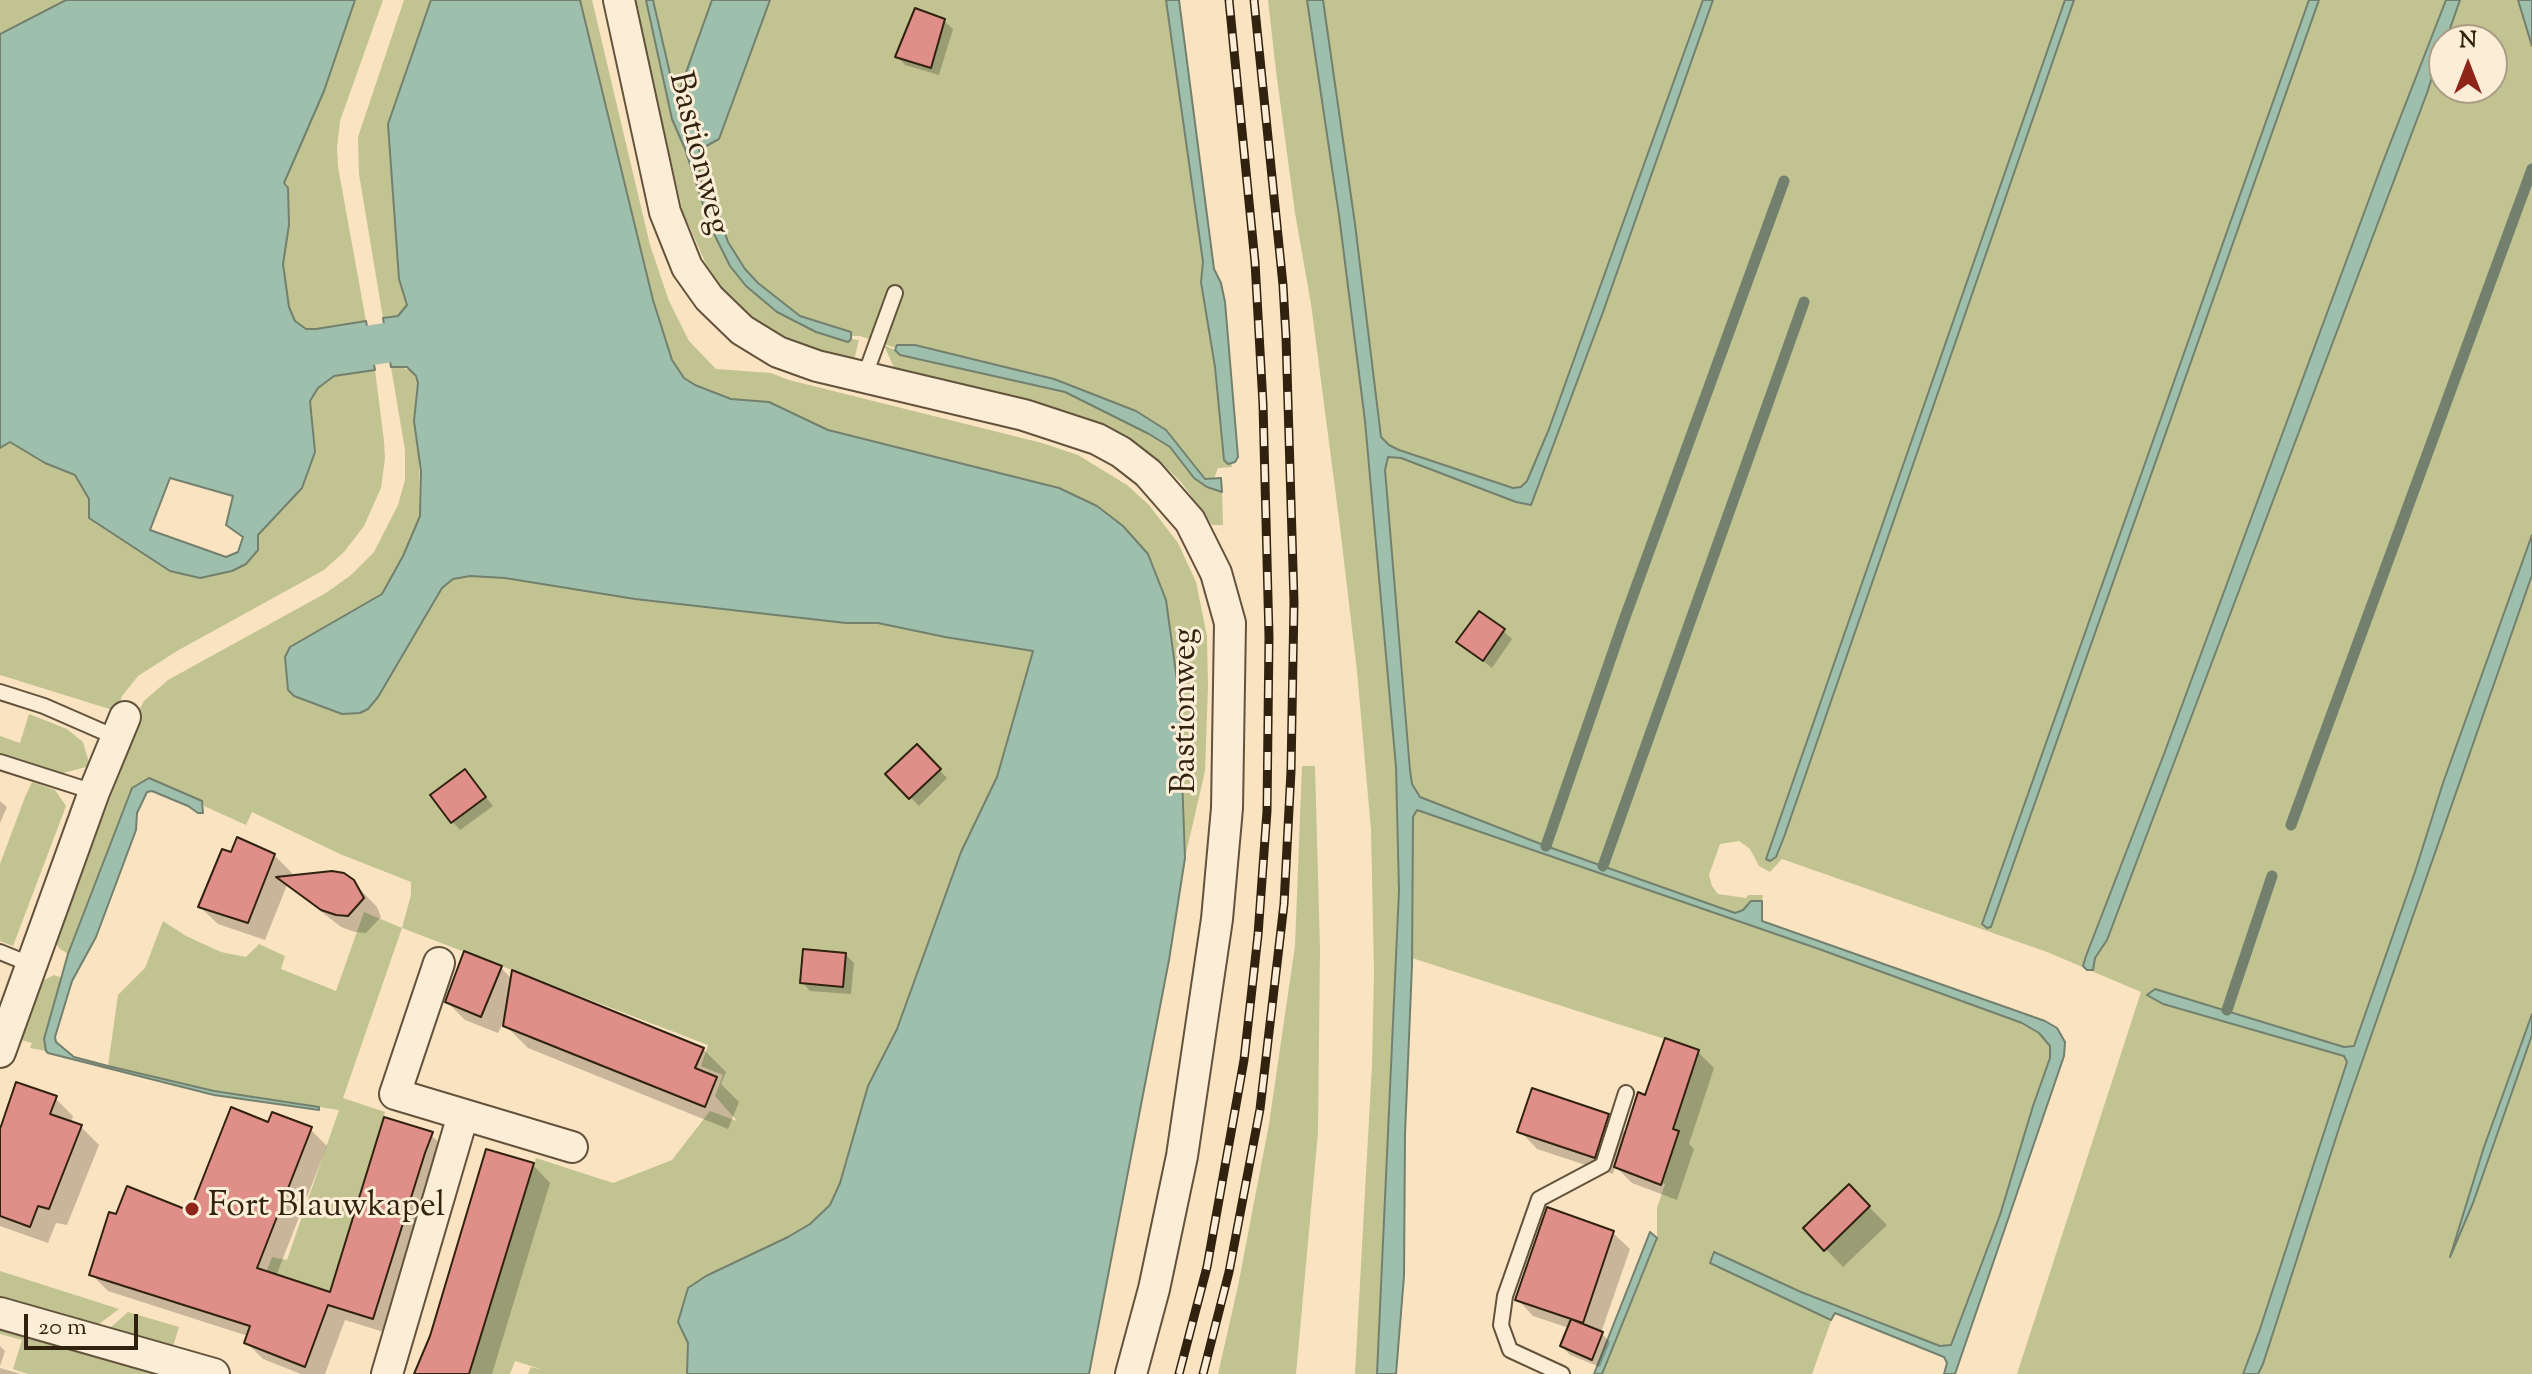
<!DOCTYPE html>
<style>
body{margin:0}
#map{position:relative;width:2532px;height:1374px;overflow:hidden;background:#fae3c1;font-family:"Sorts Mill Goudy",serif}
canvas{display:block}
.north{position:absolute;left:2428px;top:24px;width:80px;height:80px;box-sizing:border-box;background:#fcedd7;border:2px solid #ab9c87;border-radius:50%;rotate:0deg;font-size:22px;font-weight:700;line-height:32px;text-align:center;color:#312210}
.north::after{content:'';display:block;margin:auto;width:28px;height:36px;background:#8f2418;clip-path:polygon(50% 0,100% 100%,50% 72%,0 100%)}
.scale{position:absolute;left:24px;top:1314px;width:114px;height:36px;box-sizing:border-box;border:4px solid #312210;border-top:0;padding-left:10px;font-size:24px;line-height:28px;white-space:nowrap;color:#312210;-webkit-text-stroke:6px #fcedd7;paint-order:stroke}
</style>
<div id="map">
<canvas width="2532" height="1374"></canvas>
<div class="north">N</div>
<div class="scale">20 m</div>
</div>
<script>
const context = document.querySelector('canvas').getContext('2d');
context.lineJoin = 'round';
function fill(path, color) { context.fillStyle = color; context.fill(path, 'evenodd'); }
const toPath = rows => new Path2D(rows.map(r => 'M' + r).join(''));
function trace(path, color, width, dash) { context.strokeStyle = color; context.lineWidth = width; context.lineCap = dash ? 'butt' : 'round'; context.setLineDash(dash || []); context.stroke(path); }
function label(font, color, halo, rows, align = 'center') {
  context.font = font + ' "Sorts Mill Goudy",serif'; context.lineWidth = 6; context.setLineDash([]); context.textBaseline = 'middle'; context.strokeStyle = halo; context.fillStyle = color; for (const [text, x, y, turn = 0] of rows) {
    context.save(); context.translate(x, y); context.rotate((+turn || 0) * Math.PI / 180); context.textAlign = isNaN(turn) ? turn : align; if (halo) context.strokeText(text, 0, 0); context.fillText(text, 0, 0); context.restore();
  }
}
fill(toPath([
 [0,0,66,0,0,34],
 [355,0,383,0,340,121,337,148,338,167,366,321,316,329,306,329,295,321,289,307,283,264,289,225,289,188,284,184,324,91],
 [404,0,431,0,388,124,399,279,407,305,398,316,383,318,359,174,358,137],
 [580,0,592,0,650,245,669,301,689,341,716,369,771,373,789,380,1042,443,1078,455,1127,485,1149,505,1178,543,1196,582,1207,636,1208,688,1205,771,1185,858,1179,695,1166,600,1148,554,828,430,769,402,731,399,695,385,684,378,672,360,653,300],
 [633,0,646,0,672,119,685,149,710,226,730,266,746,286,798,324,833,338,848,341,851,339,859,340,854,360,787,339,754,319,724,291,706,264,683,212],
 [653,0,712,0,679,92,674,91],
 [748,0,1171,0,1221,354,1232,467,1218,468,1212,484,1195,476,1169,442,1065,389,896,348,860,336,852,336,798,319,755,290,711,225,691,151],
 [1268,0,1307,0,1339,215,1365,421,1396,767,1399,891,1377,1374,1355,1374,1372,1065,1374,972,1371,830,1357,671,1339,519,1311,304,1295,213,1276,71],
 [1323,0,1703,0,1549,429,1527,481,1521,487,1513,488,1500,485,1399,450,1389,445,1381,437],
 [1713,0,2065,0,1766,858,1784,837,2074,0,2309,0,1982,924,1987,928,1991,927,2319,0,2446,0,2381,167,2164,754,2086,956,2095,958,2107,940,2181,746,2444,46,2444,88,2492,88,2492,40,2446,40,2460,0,2518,0,2532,46,2532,535,2443,783,2415,872,2354,1046,2344,1047,2227,1010,2192,1001,2163,1005,2344,1056,2347,1062,2260,1329,2243,1374,2017,1374,2141,992,2047,952,1782,859,1770,872,1759,866,1750,849,1739,841,1720,844,1709,875,1712,886,1718,894,1746,898,1748,895,1763,895,1762,901,1751,901,1743,910,1735,913,1546,846,1420,797,1412,783,1385,470,1389,456,1401,458,1516,502,1531,505,1603,312],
 [884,345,895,350,900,355,1065,392,1149,434,1170,447,1194,478,1222,492,1223,525,1212,525,1181,482,1157,459,1132,441,1102,424,1054,408,895,370],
 [398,366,412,371,418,383,420,516,403,556,382,594,290,647,285,657,288,690,294,696,342,714,368,709,378,697,442,588,453,579,470,576,505,578,635,599,846,623,878,623,945,637,1034,651,997,777,961,852,897,1029,868,1086,840,1183,830,1205,810,1224,788,1237,706,1275,688,1288,678,1322,688,1343,687,1374,528,1374,531,1367,544,1370,515,1361,510,1374,469,1374,536,1158,613,1183,672,1160,710,1111,737,1121,715,1096,723,1075,701,1066,708,1045,402,928,343,1098,385,1112,326,1304,262,1284,272,1257,287,1260,339,1110,214,1091,108,1066,118,995,145,968,163,921,186,936,221,952,246,957,259,944,285,956,281,969,336,991,364,912,402,928,411,895,411,882,340,854,252,812,246,825,204,806,202,801,149,779,132,788,68,954,59,948,55,941,140,721,135,718,144,701,168,680,326,593,351,575,374,552,398,505,405,480,405,450,391,367],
 [375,370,384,441,385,458,381,488,364,526,344,552,324,570,177,651,138,676,122,696,116,711,0,675,0,448,10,442,45,463,75,475,89,499,200,578,232,571,246,564,258,551,258,535,302,488,315,452,310,401,318,388,334,376],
 [2532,575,2532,1374,2258,1374,2341,1122],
 [29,714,67,729,83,742,90,766,63,773,0,755,0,736,20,743],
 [1302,766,1315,766,1320,949,1318,1132,1296,1374,1218,1374,1238,1286,1269,1124,1295,946],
 [32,782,55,790,66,806,13,946,0,941,0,864,25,797],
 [1417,809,1819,949,2022,1023,2039,1033,2050,1046,2050,1058,2033,1106,2000,1215,1951,1345,1940,1346,1851,1310,1834,1313,1812,1374,1602,1374,1657,1238,1657,1208,1665,1184,1662,1183,1679,1132,1673,1129,1699,1050,1412,958,1413,816],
 [54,975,62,978,44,1039,46,1051,30,1048,32,1043,18,1039,40,982],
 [0,1271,119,1309,99,1324,0,1298],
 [128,1312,179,1327,173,1346,110,1328],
 [0,1326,151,1369,153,1374,28,1374,13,1369,22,1340,0,1334]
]), '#c1c391');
const water = toPath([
 [66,0,355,0,324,91,284,183,288,188,289,225,283,264,289,307,295,321,306,329,316,329,366,321,375,370,334,376,318,388,310,401,315,452,302,488,258,535,258,550,246,564,232,571,200,578,170,571,89,518,89,499,75,475,45,463,10,442,0,448,0,34,66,0],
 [170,478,233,496,226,525,243,537,238,552,226,557,150,530,170,478],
 [431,0,580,0,653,300,672,360,684,378,695,385,731,399,769,402,828,430,1059,488,1097,506,1123,526,1148,554,1166,600,1179,695,1185,858,1169,960,1089,1374,687,1374,688,1343,678,1322,688,1288,706,1276,788,1237,810,1224,830,1205,840,1183,868,1086,897,1029,961,852,997,777,1033,651,945,637,878,623,846,623,635,599,505,578,470,576,453,579,442,588,378,697,368,709,360,713,342,714,294,696,288,690,285,657,290,647,382,594,403,556,420,516,421,471,414,421,418,383,416,376,407,367,391,367,383,318,398,316,407,305,399,279,388,124,431,0],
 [646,0,653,0,674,91,679,92,712,0,770,0,719,139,699,150,703,165,699,167,702,189,710,189,728,242,745,269,758,283,800,316,851,332,851,339,848,342,816,332,777,312,746,286,730,266,710,226,685,149,672,119,646,0],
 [1166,0,1179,0,1214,269,1221,283,1225,302,1238,457,1235,462,1228,464,1224,460,1215,367,1201,282,1203,262,1166,0],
 [1307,0,1323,0,1355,224,1381,437,1389,445,1399,450,1513,488,1521,487,1527,481,1549,429,1703,0,1713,0,1603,312,1531,505,1516,502,1401,458,1388,457,1385,470,1410,770,1412,784,1420,797,1546,846,1735,913,1743,910,1751,901,1762,901,1762,921,2045,1021,2057,1028,2065,1042,2064,1056,1955,1374,1944,1374,1947,1363,1944,1357,1835,1313,1831,1320,1710,1263,1714,1252,1801,1292,1940,1346,1951,1345,2000,1215,2033,1106,2050,1058,2050,1046,2039,1033,2022,1023,1819,949,1417,810,1413,817,1412,965,1405,1134,1404,1276,1396,1374,1377,1374,1399,891,1396,767,1365,421,1339,215,1307,0],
 [2065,0,2074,0,1784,837,1776,857,1770,861,1766,859,2065,0],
 [2309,0,2319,0,1991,927,1987,928,1982,924,2309,0],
 [2446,0,2460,0,2446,40,2444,40,2427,93,2107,940,2095,958,2093,970,2087,970,2083,966,2086,956,2164,754,2381,167,2446,0],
 [2518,0,2532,0,2532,46,2518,0],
 [897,345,915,345,1054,379,1136,411,1166,430,1205,479,1221,478,1222,492,1207,487,1194,478,1170,447,1149,434,1065,392,900,355,895,350,897,345],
 [2532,535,2532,575,2341,1122,2263,1364,2258,1374,2243,1374,2260,1329,2347,1062,2344,1056,2163,1004,2147,995,2155,989,2344,1047,2354,1046,2415,872,2443,783,2532,535],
 [149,778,202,801,203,813,198,813,188,806,152,791,147,792,137,813,136,830,96,937,72,981,55,1037,56,1042,74,1057,108,1066,214,1091,319,1107,319,1110,214,1095,48,1053,46,1051,44,1039,68,954,132,788,149,778],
 [2532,1014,2532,1035,2473,1203,2450,1257,2484,1147,2532,1014],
 [1650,1232,1657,1238,1602,1374,1594,1374,1650,1232]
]);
fill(water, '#9fbfad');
trace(water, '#73806e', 2);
fill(toPath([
 [944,21,953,29,939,75,905,65,897,56],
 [1503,631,1512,639,1492,668,1459,642],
 [917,747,947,778,919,806,888,774],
 [465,772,493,806,460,830,452,821],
 [0,801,7,807,0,823],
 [232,855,274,855,292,873,290,878,349,878,377,907,381,917,366,933,355,932,341,927,287,885,265,940,218,924,200,907],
 [845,954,854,963,851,994,810,991,802,982],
 [500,967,512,979,703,1049,726,1072,721,1084,739,1102,728,1129,528,1048,503,1023,498,1033,465,1020,447,1002],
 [1698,1052,1714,1068,1689,1144,1694,1149,1677,1200,1632,1183,1615,1166,1613,1174,1537,1149,1520,1131,1608,1115,1626,1134,1646,1097],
 [55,1098,73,1116,71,1123,81,1127,99,1145,67,1225,56,1223,48,1243,0,1226,0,1136],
 [269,1124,310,1129,327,1146,276,1276,331,1294,430,1134,447,1150,390,1334,345,1320,325,1374,301,1374,263,1359,246,1342,248,1336,108,1291,91,1274,191,1214],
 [533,1165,550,1183,492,1374,418,1374],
 [1866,1204,1887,1225,1843,1267,1806,1228],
 [1548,1210,1613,1233,1630,1249,1601,1333,1610,1342,1600,1367,1570,1355,1562,1347,1569,1328,1533,1316,1517,1299],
 [0,1346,5,1351,0,1366],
 [0,1368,21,1374,0,1374]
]), '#0003');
trace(toPath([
 [2291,825,2532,169],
 [1546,846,1624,620,1784,181],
 [1603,866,1804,302],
 [2227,1010,2272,876]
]), '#73806e', 11);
trace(toPath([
 [318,353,440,335]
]), '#9fbfad', 40);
const building = toPath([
 [915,8,945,19,931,68,895,57,915,8],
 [1479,611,1505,629,1483,661,1456,642,1479,611],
 [917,744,941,769,909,799,885,774,917,744],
 [465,769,486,797,451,823,430,795,465,769],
 [237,837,275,854,248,923,198,907,222,849,231,852,237,837],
 [332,871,344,873,354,880,364,898,348,916,336,915,321,910,276,877,332,871],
 [803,949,846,953,843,987,800,983,803,949],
 [464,951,502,966,481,1017,445,1002,464,951],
 [512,970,704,1048,695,1068,717,1077,705,1107,503,1026,512,970],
 [1665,1038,1699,1050,1673,1129,1679,1131,1661,1185,1614,1167,1638,1092,1645,1095,1665,1038],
 [16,1082,57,1096,50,1114,82,1125,49,1209,38,1206,30,1227,0,1216,0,1129,16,1082],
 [1532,1088,1609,1114,1595,1158,1517,1132,1532,1088],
 [231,1107,268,1122,272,1112,312,1127,257,1268,330,1292,384,1117,433,1132,425,1153,373,1319,328,1305,305,1367,244,1343,250,1326,89,1275,109,1212,116,1214,127,1186,190,1211,231,1107],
 [486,1149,534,1163,469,1374,414,1374,430,1336,486,1149],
 [1849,1184,1870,1206,1824,1251,1803,1228,1849,1184],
 [1547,1207,1614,1231,1583,1323,1515,1300,1547,1207],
 [1571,1319,1603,1332,1592,1360,1560,1346,1571,1319]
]);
fill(building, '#df8f88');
trace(building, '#312210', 2);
const lane = toPath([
 [864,378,895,293],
 [0,692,44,706,115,737],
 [0,762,94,792],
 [0,952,32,965],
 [1562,1374,1510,1350,1501,1325,1505,1296,1539,1199,1603,1165,1626,1093]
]);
const street = toPath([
 [619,0,665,212,687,267,709,298,742,330,778,352,817,366,1024,415,1097,439,1121,452,1148,473,1190,521,1216,573,1230,623,1227,808,1217,919,1182,1156,1154,1289,1131,1374],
 [439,963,395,1094,572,1147],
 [0,1052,94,792,125,717],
 [0,1313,214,1374],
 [387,1374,463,1115]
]);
trace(lane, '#63523c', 18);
trace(street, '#63523c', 34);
trace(lane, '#fcedd7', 14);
trace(street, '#fcedd7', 30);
const rail = toPath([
 [1179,1374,1207,1267,1244,1060,1258,935,1267,811,1269,637,1263,404,1255,262,1229,0],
 [1203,1374,1229,1272,1260,1109,1284,904,1291,771,1294,602,1286,337,1283,285,1254,0]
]);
trace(rail, '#312210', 9);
trace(rail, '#fcedd7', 6, [18]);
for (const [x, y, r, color] of [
 [192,1209,8,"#8f2418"]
]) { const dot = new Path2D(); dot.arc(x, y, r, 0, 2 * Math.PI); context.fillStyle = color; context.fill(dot); trace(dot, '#fcedd7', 3); }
label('34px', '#312210', '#fcedd7', [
 ["Bastionweg",696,154,76],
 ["Bastionweg",1188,711,-90]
]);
label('34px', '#312210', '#fcedd7', [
 ["Fort Blauwkapel",208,1209]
], 'left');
</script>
